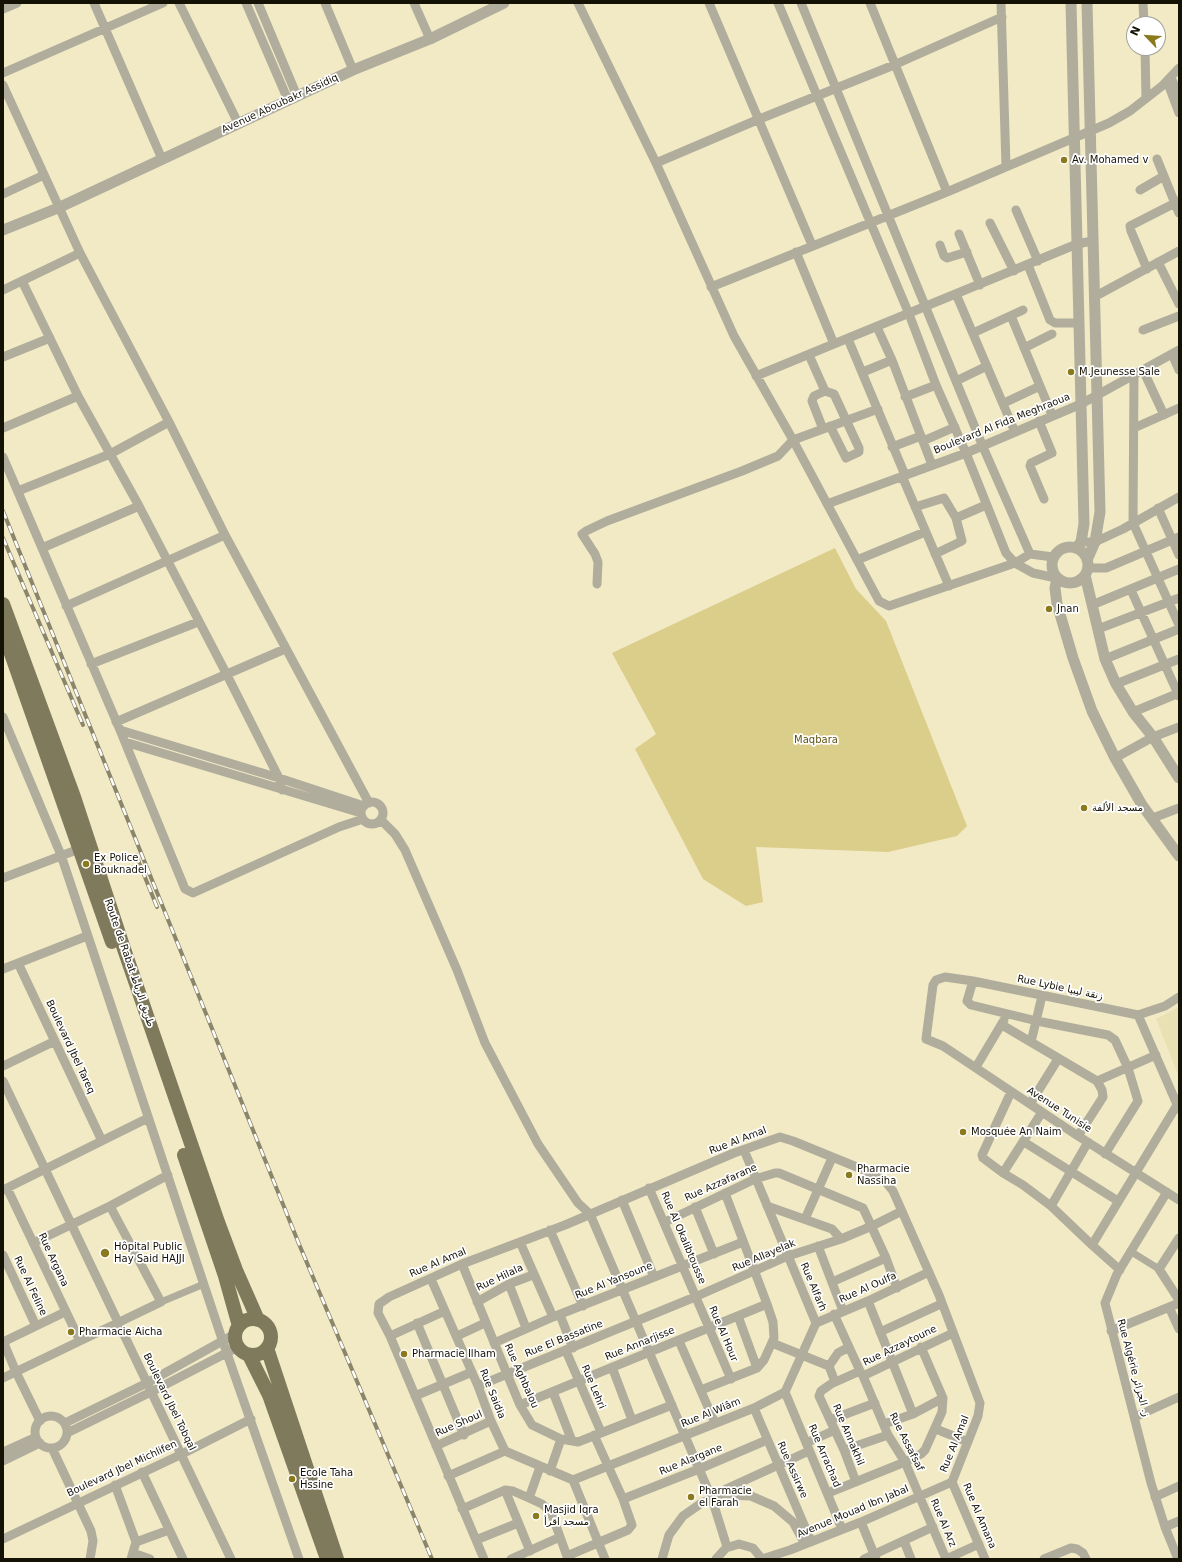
<!DOCTYPE html>
<meta charset="utf-8">
<style>
body{margin:0}
#map{position:relative;width:1182px;height:1562px;overflow:hidden;background:#f2eac5;font-family:"DejaVu Sans",sans-serif}
canvas{display:block}
.frame{position:absolute;inset:0;border:4px solid #141105;pointer-events:none}
.north{position:absolute;left:1126px;top:16px;width:40px;height:40px;box-sizing:border-box;background:#fff;border:1px solid #a1a09b;border-radius:50%;rotate:295deg;font-size:11px;font-weight:700;line-height:16px;text-align:center;color:#141105}
.north::after{content:'';display:block;margin:auto;width:14px;height:18px;background:#8b791e;clip-path:polygon(50% 0,100% 100%,50% 72%,0 100%)}
</style>
<div id="map">
<canvas width="1182" height="1562"></canvas>
<div class="frame"></div>
<div class="north">N</div>
</div>
<script>
const context = document.querySelector('canvas').getContext('2d');
context.lineJoin = 'round';
function fill(path, color) { context.fillStyle = color; context.fill(path, 'evenodd'); }
const toPath = rows => new Path2D(rows.map(r => 'M' + r).join(''));
function trace(path, color, width, dash) { context.strokeStyle = color; context.lineWidth = width; context.lineCap = dash ? 'butt' : 'round'; context.setLineDash(dash || []); context.stroke(path); }
function label(font, color, halo, rows, align = 'center') {
  context.font = font + ' "DejaVu Sans",Cairo,sans-serif'; context.lineWidth = 3.5; context.setLineDash([]); context.textBaseline = 'middle'; context.strokeStyle = halo; context.fillStyle = color; for (const [text, x, y, turn = 0] of rows) {
    context.save(); context.translate(x, y); context.rotate((+turn || 0) * Math.PI / 180); context.textAlign = isNaN(turn) ? turn : align; if (halo) context.strokeText(text, 0, 0); context.fillText(text, 0, 0); context.restore();
  }
}
fill(toPath([
 [1179,1007,1179,1077,1156,1019]
]), '#e9e0b3');
fill(toPath([
 [835,548,856,589,886,621,967,826,957,836,888,852,756,847,763,902,746,906,703,879,635,749,656,734,612,653]
]), '#dbcd8a');
trace(toPath([
 [1130,1251,1159,1269],
 [161,1302,204,1284]
]), '#b0ad9d', 7);
trace(toPath([
 [94,3,162,159],
 [179,3,238,123],
 [246,3,288,100],
 [258,3,297,96],
 [325,3,353,70],
 [414,3,430,39],
 [578,3,656,163,734,336,793,440,879,601,889,606,1015,563,1030,554,1053,557],
 [709,3,812,245],
 [778,3,909,314,936,385,966,453,1006,553,1015,563,1033,573,1056,578],
 [801,3,983,447,1030,554],
 [870,3,947,192],
 [1001,3,1006,166],
 [1143,3,1144,24],
 [3,9,17,3],
 [1145,48,1146,98],
 [3,73,163,3],
 [1172,80,1179,95],
 [1167,81,1179,113],
 [3,85,80,253,169,422,225,535,369,803],
 [1157,159,1179,213],
 [656,163,757,120,894,65,1002,17],
 [1140,190,1164,176],
 [3,194,44,175],
 [1016,210,1038,261],
 [990,223,1014,271],
 [959,234,980,285],
 [940,245,944,256,947,258,967,252],
 [796,252,834,344],
 [1158,262,1179,304],
 [1028,265,1050,320,1055,323,1078,323],
 [1147,269,1131,231,1130,226,1179,201],
 [22,281,78,396,139,506,227,675,279,778,282,790],
 [711,287,947,192,1109,123,1130,111,1162,86,1179,68],
 [3,290,80,253],
 [956,294,1015,432],
 [1094,297,1179,251],
 [1011,316,1052,415],
 [877,327,892,360,932,465],
 [1143,330,1179,316],
 [973,333,1023,310],
 [848,339,905,475],
 [1024,348,1052,334],
 [1172,354,1179,370],
 [809,355,825,391,814,396,812,401,823,429],
 [3,357,50,338],
 [1143,370,1164,415],
 [863,372,892,360],
 [1134,375,1133,523,1179,625],
 [756,376,1077,244,1092,241],
 [956,381,987,366],
 [825,391,834,394,859,448,859,452,846,458,830,426],
 [905,397,936,385],
 [1004,403,1040,386],
 [1039,421,1052,453,1031,463,1030,466,1044,499],
 [3,428,78,396],
 [1134,428,1179,408],
 [923,441,955,427],
 [892,447,921,436],
 [3,457,120,730,185,889,193,893,339,827,363,819],
 [902,476,949,586],
 [18,491,110,454,169,422],
 [827,504,966,453,1081,404,1179,350],
 [915,507,944,498,956,518,986,505],
 [1158,508,1179,555],
 [1081,542,1095,542,1123,529,1179,497],
 [42,548,139,506],
 [935,554,962,541,956,518],
 [857,560,925,532],
 [1088,568,1106,568,1179,537],
 [597,584,598,562,595,554,582,534,586,531,607,521,742,471,778,456,793,440,878,409],
 [1131,590,1179,696],
 [1092,605,1179,569],
 [66,606,225,535],
 [1098,629,1179,598],
 [1105,659,1179,629],
 [91,664,198,622],
 [1116,684,1179,659],
 [1133,712,1179,693],
 [3,717,61,855,223,1342,299,1559],
 [116,722,285,649],
 [120,730,279,778,364,806],
 [125,742,361,813],
 [1115,758,1153,737,1179,727],
 '361 813a11 11 0 1 1 22 0a11 11 0 1 1-22 0Z',
 [1153,818,1179,808],
 [381,820,395,834,405,850,457,970,485,1043,538,1144,578,1203,590,1214,712,1499,727,1547],
 [3,878,79,849],
 [18,963,102,1141],
 [3,969,87,936],
 [973,981,967,1001,971,1005,1037,1021,1108,1035,1115,1040,1128,1068,1138,1101,1105,1154],
 [1138,1015,1165,1006,1179,997],
 [1002,1025,1097,1081,1102,1090,1103,1097,1078,1136],
 [1031,1042,1042,996],
 [3,1066,55,1041],
 [976,1067,1004,1020],
 [3,1081,231,1559],
 [1097,1081,1156,1055],
 [1011,1092,982,1155,983,1158,1003,1173,1023,1185,1051,1206,1092,1245,1120,1270],
 [1030,1104,1058,1059],
 [1179,1109,1138,1015,973,981,945,977,936,980,933,985,926,1039,943,1046,1078,1136,1179,1200],
 [1024,1142,1118,1201],
 [744,1150,816,1323],
 [1003,1173,1042,1112],
 [7,1188,80,1341],
 [649,1188,731,1379],
 [3,1190,148,1118],
 [1167,1192,1117,1274,1105,1303,1151,1483,1165,1527,1178,1559],
 [622,1200,654,1277],
 [767,1206,832,1229,841,1239],
 [1051,1206,1088,1142],
 [695,1207,714,1254],
 [805,1219,832,1158],
 [665,1222,755,1179,775,1173,779,1173,863,1208,886,1258,897,1288],
 [550,1230,583,1306],
 [1179,1238,1159,1269,1179,1300],
 [520,1242,553,1317],
 [33,1243,110,1206,168,1175],
 [1092,1245,1177,1105],
 [818,1246,843,1311],
 [3,1255,36,1326],
 [462,1264,507,1374,520,1405,532,1425,561,1439,578,1442,672,1405],
 [431,1279,478,1386,491,1421,505,1451],
 [832,1282,886,1258],
 [509,1284,526,1328],
 [868,1301,913,1414],
 [477,1302,509,1284,533,1275],
 [1169,1307,1179,1329],
 [834,1314,860,1371],
 [560,1315,573,1348],
 [738,1316,757,1368],
 [417,1323,464,1435],
 [816,1323,868,1301,929,1272],
 [1111,1331,1179,1303],
 [880,1332,941,1304],
 [390,1336,445,1311],
 [457,1336,485,1323],
 [3,1341,16,1372,40,1421],
 [679,1341,715,1423],
 [3,1342,65,1312],
 [494,1343,553,1317,743,1242],
 [772,1343,829,1366,835,1382],
 [566,1351,601,1432],
 [829,1366,838,1353,849,1347],
 [612,1367,632,1420],
 [863,1376,888,1435,905,1462,946,1559],
 [3,1378,161,1302,110,1206],
 [478,1386,695,1297,788,1256,841,1239,872,1226,902,1211],
 [701,1390,757,1368,764,1360,774,1338,773,1322,767,1304,725,1193],
 [553,1392,572,1441],
 [785,1392,842,1529],
 [415,1396,472,1372],
 [520,1405,767,1304],
 [754,1408,811,1541],
 '35 1432a16 16 0 1 1 32 0a16 16 0 1 1-32 0Z',
 [1135,1417,1179,1397],
 [830,1420,875,1403],
 [65,1423,147,1383,235,1334],
 [884,1424,913,1414,943,1398],
 [936,1429,968,1442],
 [67,1433,151,1392,238,1347],
 [806,1443,835,1430],
 [436,1446,491,1421],
 [52,1448,91,1531,93,1541,90,1559],
 [844,1450,888,1435],
 [3,1452,36,1437],
 [3,1461,40,1443],
 [550,1471,561,1439],
 [142,1472,183,1559],
 [448,1476,505,1451,573,1480,605,1559],
 [573,1480,754,1408,785,1392,816,1323],
 [856,1482,844,1450,819,1396,821,1391,831,1384,860,1371,863,1376,953,1333],
 [952,1482,985,1559],
 [115,1485,136,1542,131,1559],
 [505,1490,530,1551],
 [828,1493,905,1462,921,1454,925,1450,942,1412,943,1398,921,1347],
 [715,1494,809,1451],
 [1155,1497,1179,1486],
 [529,1498,540,1467],
 [623,1499,699,1469,767,1440],
 [462,1509,505,1490,513,1491,529,1498,542,1504,551,1512,568,1559],
 [861,1522,876,1559],
 [1165,1527,1179,1521],
 [3,1539,182,1454,251,1419],
 [476,1540,518,1523],
 [904,1541,911,1559],
 [136,1542,169,1530],
 [133,1553,150,1559],
 [567,1556,628,1530,632,1525,623,1499,594,1435],
 [484,1559,390,1336,378,1313,379,1304,389,1297,462,1264,565,1225,734,1153,780,1137,793,1141,869,1172,884,1180,893,1191,939,1295,980,1403,978,1416,952,1482],
 [511,1559,560,1537],
 [662,1559,669,1535,683,1516,703,1502,726,1495,751,1496,774,1506,793,1522,805,1544],
 [716,1559,726,1548,739,1544,753,1548,762,1559],
 [762,1559,790,1550,861,1522,952,1482],
 [864,1559,933,1527],
 [946,1559,979,1544],
 [1044,1559,1071,1548,1077,1549,1083,1553,1086,1559]
]), '#b0ad9d', 9);
trace(toPath([
 [1071,3,1084,524,1081,542,1076,548],
 [1087,3,1100,512,1095,542,1087,560],
 [3,230,58,208,353,70,430,39,504,3],
 '1052 565a18 18 0 1 1 36 0a18 18 0 1 1-36 0Z',
 [1085,575,1105,659,1116,684,1133,712,1153,737,1179,778],
 [1057,579,1055,588,1057,604,1073,658,1092,711,1115,758,1142,805,1179,856]
]), '#b0ad9d', 11);
trace(toPath([
 [3,604,74,797,124,949,218,1222,236,1270,258,1320],
 [3,631,112,942],
 [184,1155,225,1276,239,1326],
 '235 1337a18 18 0 1 1 36 0a18 18 0 1 1-36 0Z',
 [267,1348,337,1559],
 [249,1355,269,1395,327,1559]
]), '#807a5d', 14);
const rail = toPath([
 [3,511,299,1244,432,1559],
 [3,538,83,725],
 [136,855,157,907]
]);
trace(rail, '#8a856b', 4);
trace(rail, '#fff', 2.5, [8]);
for (const [x, y, r, color] of [
 [1064,160,4,"#8b791e"],
 [1071,372,4,"#8b791e"],
 [1049,609,4,"#8b791e"],
 [1084,808,4,"#8b791e"],
 [86,864,4,"#8b791e"],
 [963,1132,4,"#8b791e"],
 [849,1175,4,"#8b791e"],
 [105,1253,5,"#8b791e"],
 [71,1332,4,"#8b791e"],
 [404,1354,4,"#8b791e"],
 [292,1479,4,"#8b791e"],
 [691,1497,4,"#8b791e"],
 [536,1516,4,"#8b791e"]
]) { const dot = new Path2D(); dot.arc(x, y, r, 0, 2 * Math.PI); context.fillStyle = color; context.fill(dot); trace(dot, '#fff', 1.5); }
label('10px', '#141105', '#fff', [
 ["Avenue Aboubakr Assidiq",280,104,-25],
 ["Boulevard Al Fida Meghraoua",1002,424,-22],
 ["Route de Rabat طريق الرباط",129,963,71],
 ["Rue Lybie زنقة ليبيا",1060,988,12],
 ["Boulevard Jbel Tareq",70,1047,65],
 ["Avenue Tunisie",1059,1110,33],
 ["Rue Al Amal",738,1141,-21],
 ["Rue Azzafarane",721,1183,-24],
 ["Rue Al Okalibtousse",683,1238,67],
 ["Rue Allayelak",764,1256,-23],
 ["Rue Argana",53,1260,65],
 ["Rue Al Amal",438,1263,-23],
 ["Rue Hilala",500,1278,-25],
 ["Rue Al Yansoune",614,1281,-22],
 ["Rue Al Feline",30,1286,65],
 ["Rue Alfarh",813,1287,67],
 ["Rue Al Oulfa",868,1288,-24],
 ["Rue Al Hour",723,1334,67],
 ["Rue El Bassatine",564,1339,-22],
 ["Rue Annarjisse",640,1344,-22],
 ["Rue Azzaytoune",900,1346,-26],
 ["Rue Algérie ز. الجزائر",1133,1368,75],
 ["Rue Aghbalou",521,1376,66],
 ["Rue Lehri",593,1387,67],
 ["Rue Saidia",492,1394,68],
 ["Boulevard Jbel Tobqal",169,1402,64],
 ["Rue Al Wiâm",711,1413,-22],
 ["Rue Shoul",459,1424,-24],
 ["Rue Annakhil",848,1435,67],
 ["Rue Assafsaf",906,1442,63],
 ["Rue Al Amal",955,1444,-68],
 ["Rue Arrachad",824,1456,67],
 ["Rue Alargane",691,1460,-22],
 ["Boulevard Jbel Michlifen",122,1469,-25],
 ["Rue Assirwe",792,1470,66],
 ["Avenue Mouad Ibn Jabal",853,1512,-23],
 ["Rue Al Amana",979,1516,67],
 ["Rue Al Arz",943,1523,67]
]);
label('10px', '#141105', '#fff', [
 ["Av. Mohamed v",1072,160],
 ["M.Jeunesse Sale",1079,372],
 ["Jnan",1057,609],
 ["مسجد الألفة",1092,808],
 ["Ex Police",94,858],
 ["Bouknadel",94,870],
 ["Mosquée An Naim",971,1132],
 ["Pharmacie",857,1169],
 ["Nassiha",857,1181],
 ["Hôpital Public",114,1247],
 ["Hay Said HAJJI",114,1259],
 ["Pharmacie Aicha",79,1332],
 ["Pharmacie Ilham",412,1354],
 ["Ecole Taha",300,1473],
 ["Hssine",300,1485],
 ["Pharmacie",699,1491],
 ["el Farah",699,1503],
 ["Masjid Iqra",544,1510],
 ["مسجد اقرأ",544,1522]
], 'left');
label('10px', '#605312', '#fff', [
 ["Maqbara",816,740]
]);
</script>
